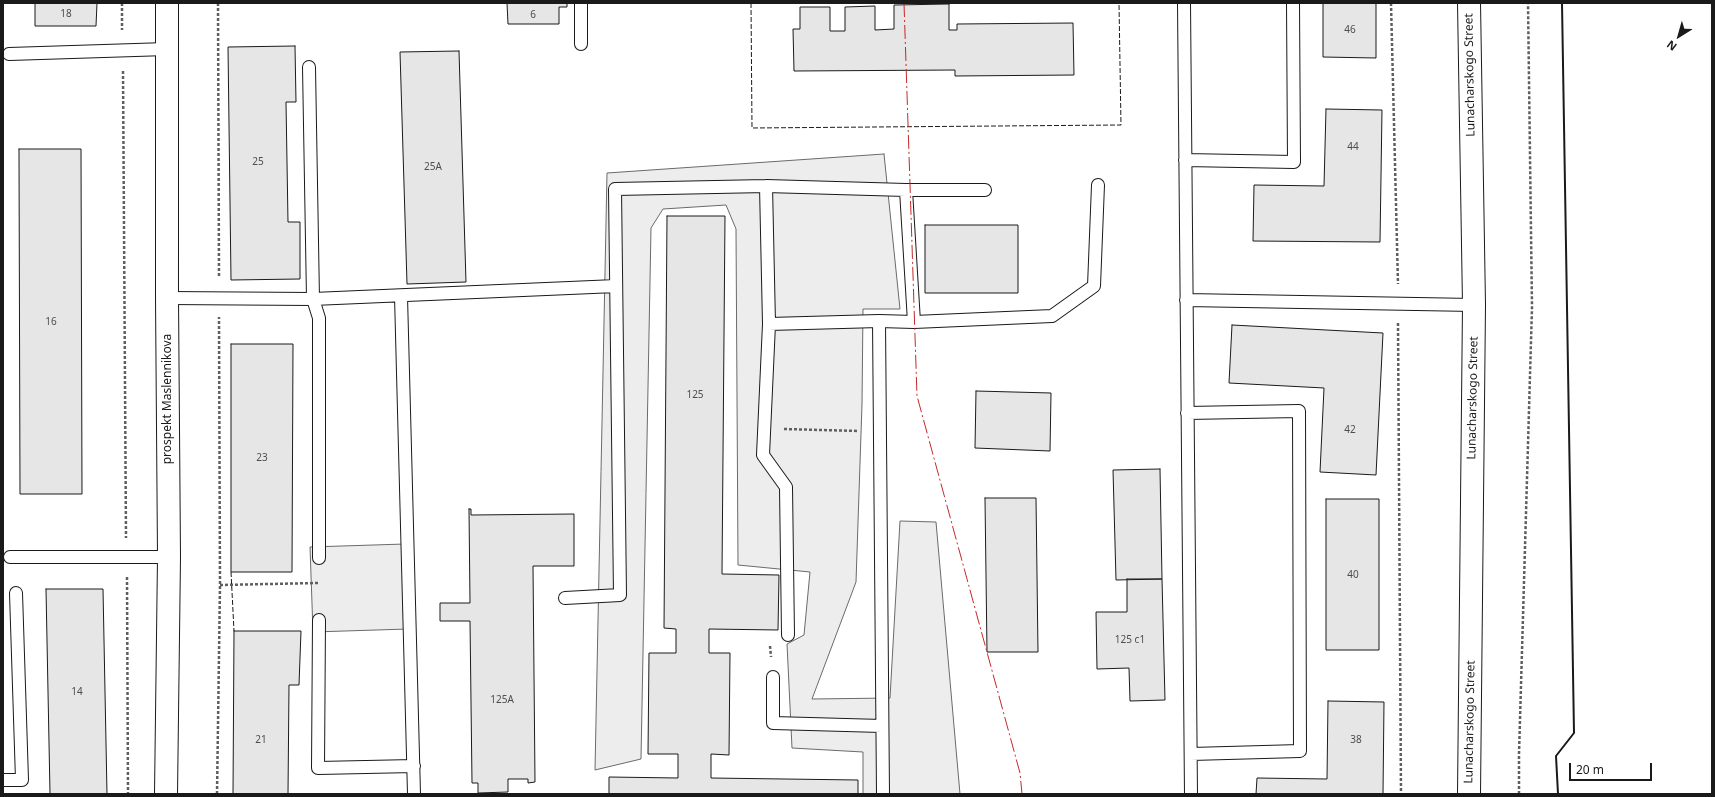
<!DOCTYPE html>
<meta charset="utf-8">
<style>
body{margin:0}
#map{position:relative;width:1715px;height:797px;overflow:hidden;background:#fff;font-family:"Noto Sans",sans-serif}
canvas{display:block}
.frame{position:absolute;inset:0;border:4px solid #1a1a1a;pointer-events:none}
.north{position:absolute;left:1659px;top:16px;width:40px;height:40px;-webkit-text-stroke:3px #fff;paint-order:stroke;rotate:217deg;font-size:11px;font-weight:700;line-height:16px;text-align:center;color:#1a1a1a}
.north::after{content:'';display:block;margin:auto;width:14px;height:18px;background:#1a1a1a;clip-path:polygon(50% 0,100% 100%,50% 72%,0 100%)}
.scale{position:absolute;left:1569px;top:763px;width:83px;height:18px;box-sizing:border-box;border:2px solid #1a1a1a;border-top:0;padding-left:5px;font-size:12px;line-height:14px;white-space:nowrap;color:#1a1a1a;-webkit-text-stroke:3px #fff;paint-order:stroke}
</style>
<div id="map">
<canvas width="1715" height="797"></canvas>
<div class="frame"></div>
<div class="north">N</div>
<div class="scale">20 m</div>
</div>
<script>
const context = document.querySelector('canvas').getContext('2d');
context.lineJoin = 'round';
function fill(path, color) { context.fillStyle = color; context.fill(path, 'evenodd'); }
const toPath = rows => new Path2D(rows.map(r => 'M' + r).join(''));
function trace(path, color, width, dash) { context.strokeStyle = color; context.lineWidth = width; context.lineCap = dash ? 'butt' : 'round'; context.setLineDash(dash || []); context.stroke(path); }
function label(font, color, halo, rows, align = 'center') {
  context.font = font + ' "Noto Sans",sans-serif'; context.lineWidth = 3; context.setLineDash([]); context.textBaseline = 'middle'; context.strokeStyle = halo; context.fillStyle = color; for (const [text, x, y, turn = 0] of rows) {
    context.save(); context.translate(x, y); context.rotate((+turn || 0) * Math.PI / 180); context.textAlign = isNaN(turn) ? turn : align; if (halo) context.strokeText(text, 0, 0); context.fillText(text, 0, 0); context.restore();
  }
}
const built = toPath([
 [884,154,900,309,863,309,862,404,856,582,812,699,890,698,900,521,936,522,960,794,863,794,863,752,792,748,787,644,804,635,810,572,738,565,736,229,726,205,663,209,651,228,641,759,595,770,607,173,884,154],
 [405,544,408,629,313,632,310,547,405,544]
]);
fill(built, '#ededed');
trace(built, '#6a6a6a', 1);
const building = toPath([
 [35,3,97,3,96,26,35,26,35,3],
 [507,3,567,3,567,7,559,7,559,24,508,24,507,3],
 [1323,3,1376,3,1376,58,1323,57,1323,3],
 [949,4,949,30,957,30,957,24,1073,23,1074,75,955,76,955,70,794,71,793,29,800,29,800,7,830,7,830,31,845,31,845,7,875,6,875,30,894,29,894,5,949,4],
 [295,46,296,102,286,102,288,222,300,222,300,279,231,280,228,47,295,46],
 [459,51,466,282,407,284,400,52,459,51],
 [1326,109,1382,110,1380,242,1253,241,1254,185,1324,186,1326,109],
 [19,149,81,149,82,494,20,494,19,149],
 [667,216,725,216,722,574,779,575,778,630,709,629,709,653,730,653,729,755,711,754,711,778,858,780,858,794,609,794,609,777,678,778,678,754,648,754,649,653,676,653,676,629,664,628,667,216],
 [925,225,1018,225,1018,293,925,293,925,225],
 [1232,325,1383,333,1376,475,1320,472,1324,388,1229,383,1232,325],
 [231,344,293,344,292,572,231,572,231,344],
 [976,391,1051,393,1050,451,975,448,976,391],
 [1160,469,1162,579,1116,580,1113,470,1160,469],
 [985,498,1036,498,1038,652,987,652,985,498],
 [1326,499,1379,499,1379,650,1326,650,1326,499],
 [469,509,471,509,471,515,574,514,574,566,533,566,535,782,528,783,528,779,508,779,508,792,478,793,478,783,472,783,470,621,440,621,440,603,470,603,469,509],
 [1127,579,1162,579,1165,700,1130,701,1129,668,1097,669,1096,612,1127,612,1127,579],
 [46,589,103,589,107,794,50,794,46,589],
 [234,631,301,631,299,685,289,685,288,794,233,794,234,631],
 [1328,701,1384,702,1383,794,1256,794,1257,778,1327,779,1328,701]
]);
fill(building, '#e6e6e6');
trace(building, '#1a1a1a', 1);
const service = toPath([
 [581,3,581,44],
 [1184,3,1191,794],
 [9,54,167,49],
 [309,67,313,299,319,318,319,558],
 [1185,160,1294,162,1293,3],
 [766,186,769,324],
 [906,190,985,190],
 [401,296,414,794],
 [167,298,313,299,616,286],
 [1186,300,1474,305],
 [914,322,1052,316,1094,286,1098,185],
 [1187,413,1299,411,1300,751,1191,754],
 [10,557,169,557],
 [565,598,620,595,615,189,766,186,906,190,914,322,879,321,883,794],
 [319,620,318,768,414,766],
 [788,635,786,487,763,455,769,324,879,321],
 [773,677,773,723,882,726],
 [3,780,22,780,16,593]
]);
const secondary = toPath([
 [1469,3,1474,305,1469,794],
 [166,794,169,557,167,298,167,3]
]);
trace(service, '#1a1a1a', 14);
trace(secondary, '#1a1a1a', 24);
trace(toPath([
 [122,3,122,30],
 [218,3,219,278],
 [1391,3,1398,284],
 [123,71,126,538],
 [1398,323,1401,794],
 [784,429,859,431],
 [127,577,128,794],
 [220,585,318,583],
 [770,646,771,657],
 [217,794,220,585,219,317],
 [1519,794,1519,754,1532,307,1528,3]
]), '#5f5f5f', 2.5, [3, 2]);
trace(service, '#fff', 12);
trace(secondary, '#fff', 22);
trace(toPath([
 [751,3,752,128,1121,125,1119,3],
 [231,572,234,631]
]), '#1a1a1a', 1, [5, 2]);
trace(toPath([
 [1558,794,1556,756,1574,733,1562,3]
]), '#1a1a1a', 2);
trace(toPath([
 [904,3,917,396,1020,773,1022,794]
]), '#c62828', 1, [14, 3, 2, 3]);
label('10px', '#4d4d4d', null, [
 ["18",66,14],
 ["6",533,15],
 ["46",1350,30],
 ["44",1353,147],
 ["25",258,162],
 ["25А",433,167],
 ["16",51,322],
 ["125",695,395],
 ["42",1350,430],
 ["23",262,458],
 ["40",1353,575],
 ["125 с1",1130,640],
 ["14",77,692],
 ["125А",502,700],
 ["21",261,740],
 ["38",1356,740]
]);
label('12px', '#1a1a1a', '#fff', [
 ["Lunacharskogo Street",1470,75,-91],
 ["Lunacharskogo Street",1473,398,-89],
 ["prospekt Maslennikova",168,399,-90],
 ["Lunacharskogo Street",1470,722,-89]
]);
</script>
